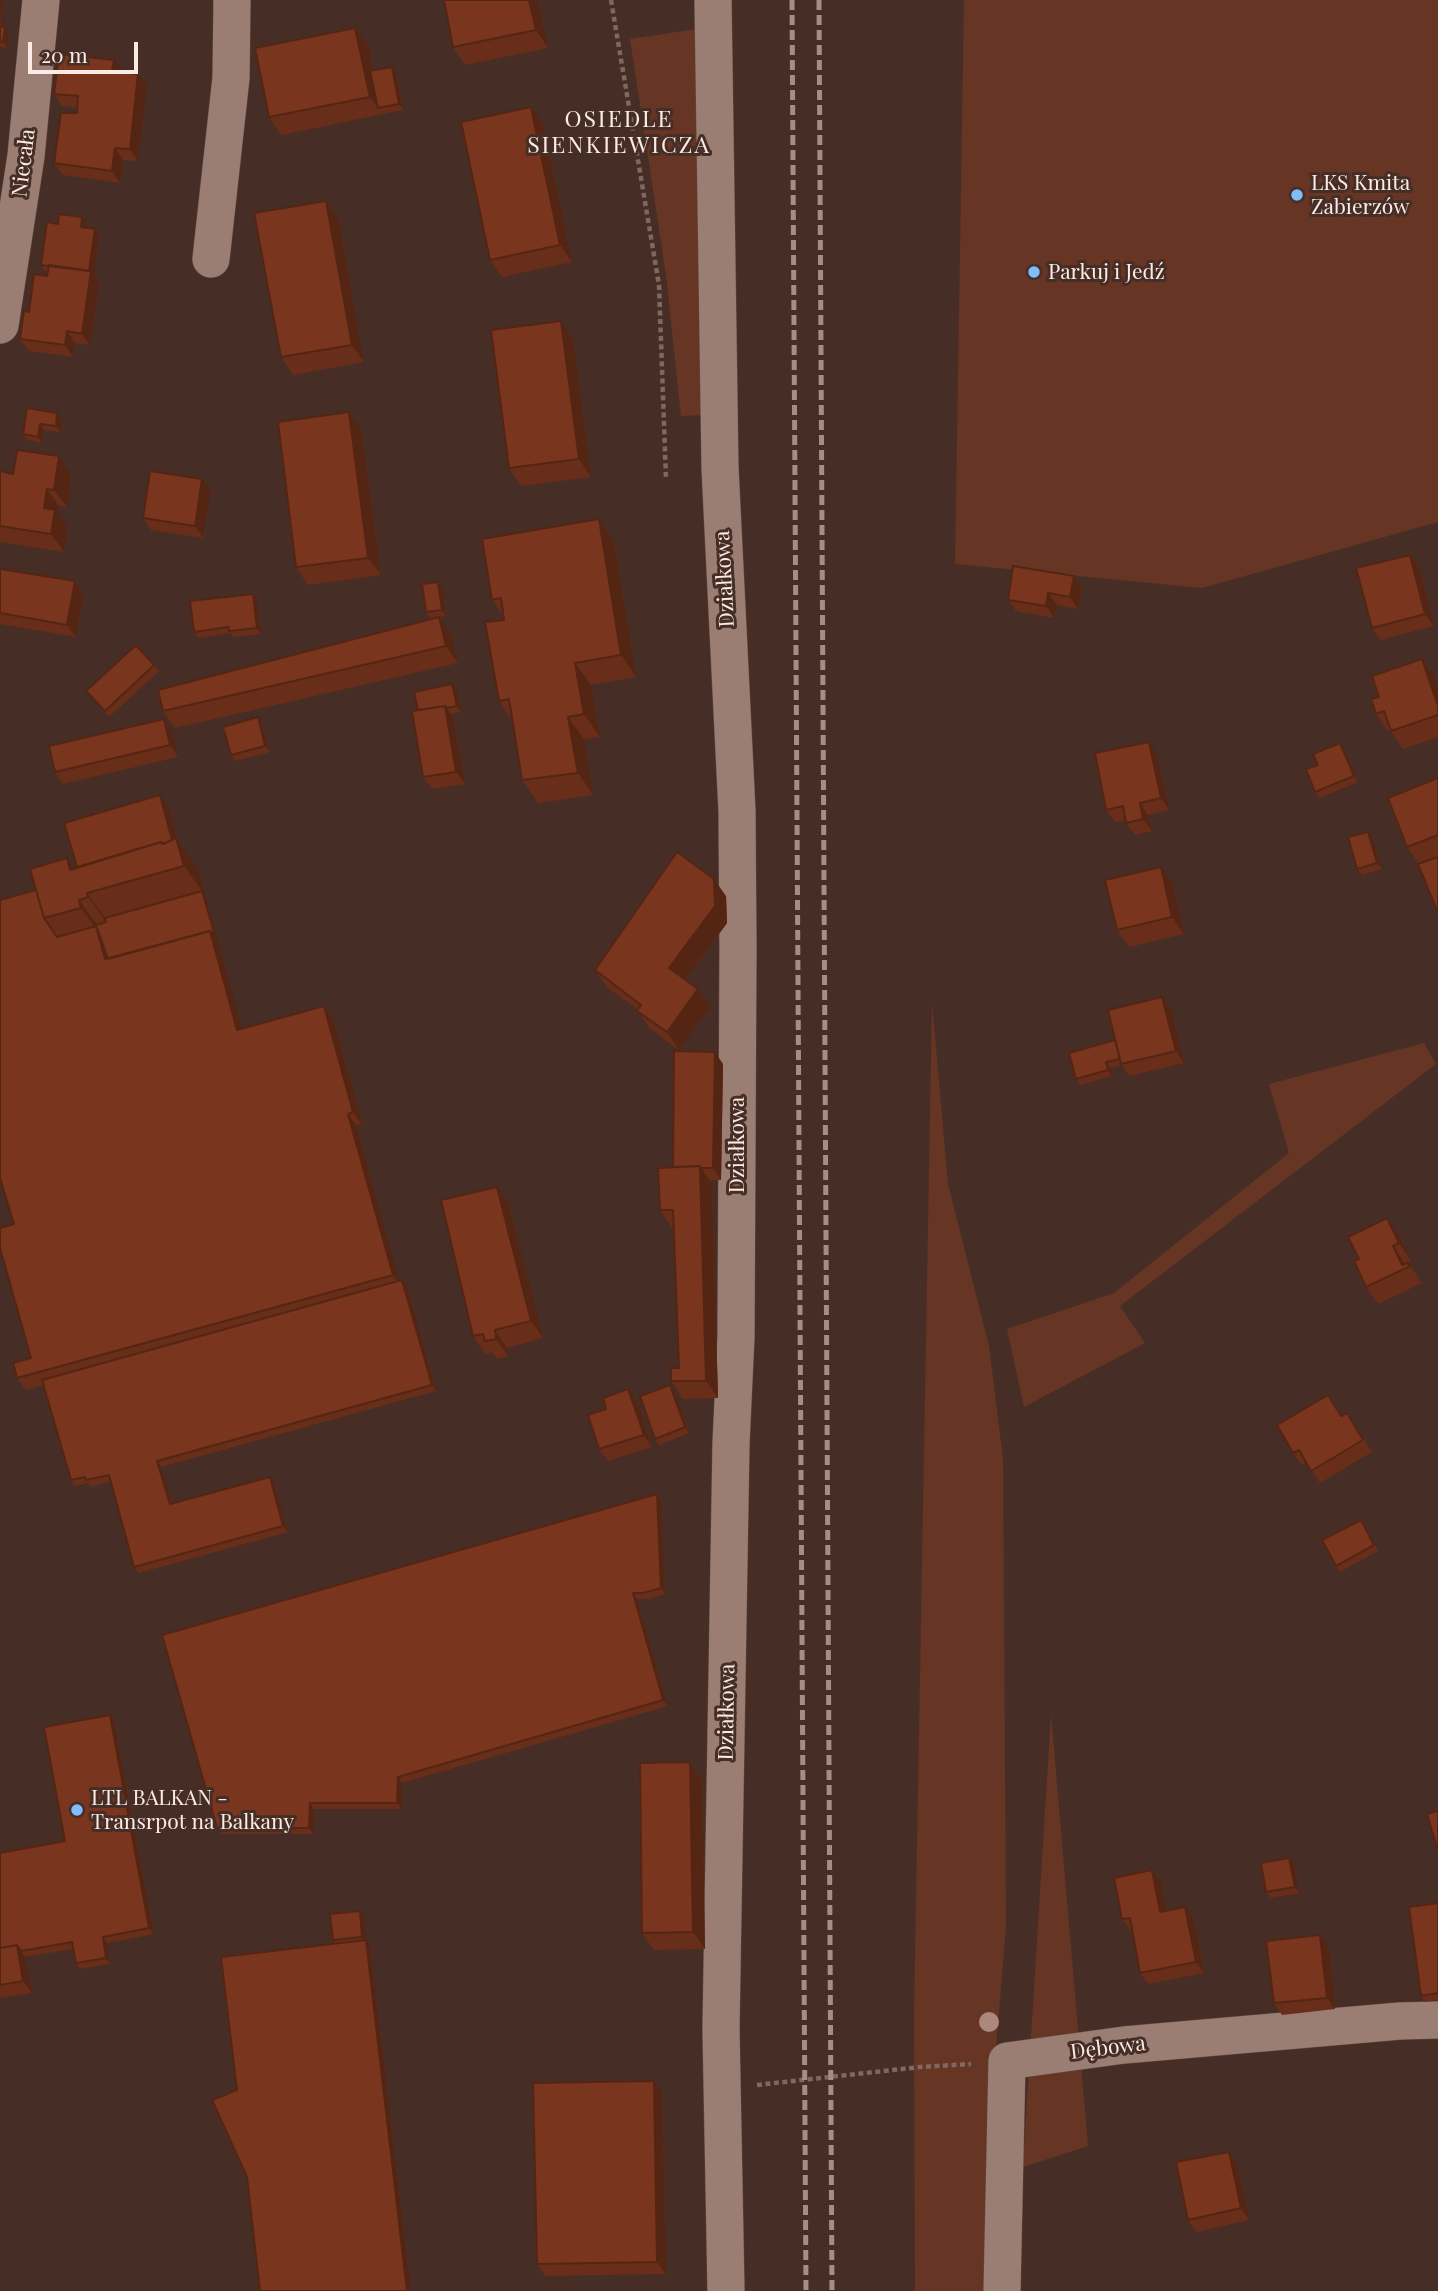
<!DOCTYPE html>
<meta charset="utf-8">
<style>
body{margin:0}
#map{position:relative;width:1438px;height:2291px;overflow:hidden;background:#462e26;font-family:"Playfair Display",serif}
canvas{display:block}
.scale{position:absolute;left:28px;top:42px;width:110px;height:32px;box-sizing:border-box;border:4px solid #fbebe5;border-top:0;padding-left:9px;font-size:21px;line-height:24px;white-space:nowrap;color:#fbebe5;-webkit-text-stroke:5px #462e26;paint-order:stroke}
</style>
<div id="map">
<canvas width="1438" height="2291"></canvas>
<div class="scale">20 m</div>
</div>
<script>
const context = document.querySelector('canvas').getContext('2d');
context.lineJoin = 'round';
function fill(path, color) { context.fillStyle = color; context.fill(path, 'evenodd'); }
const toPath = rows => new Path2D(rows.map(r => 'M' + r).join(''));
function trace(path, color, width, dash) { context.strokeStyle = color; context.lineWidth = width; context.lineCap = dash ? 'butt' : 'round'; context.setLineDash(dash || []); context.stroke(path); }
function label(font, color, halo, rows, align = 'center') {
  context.font = font + ' "Playfair Display",serif'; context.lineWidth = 6; context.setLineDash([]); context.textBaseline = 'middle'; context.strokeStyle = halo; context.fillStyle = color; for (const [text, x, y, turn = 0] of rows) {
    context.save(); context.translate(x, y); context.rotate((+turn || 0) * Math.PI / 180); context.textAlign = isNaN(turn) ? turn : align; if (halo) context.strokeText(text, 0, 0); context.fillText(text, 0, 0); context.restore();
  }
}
fill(toPath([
 [964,0,1438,0,1438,522,1202,588,955,564],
 [696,29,706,415,681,416,666,275,630,39],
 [932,1002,948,1184,989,1346,1003,1459,1006,1926,986,2170,986,2291,915,2291,914,2013],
 [1424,1043,1436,1064,1120,1306,1145,1343,1024,1407,1007,1329,1114,1293,1289,1153,1269,1084],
 [1051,1714,1088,2146,1023,2167]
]), '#663524');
const minor = toPath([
 [713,0,720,468,737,811,738,948,736,1337,731,1443,721,2028,726,2291],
 [211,259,231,78,232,0],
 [0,325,26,156,41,0],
 [1002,2291,1007,2061,1124,2045,1400,2021,1438,2020]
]);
trace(minor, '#624d46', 38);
trace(toPath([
 [611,0,659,285,666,479],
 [757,2085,920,2067,971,2064]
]), '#7e6861', 4.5, [5, 3.5]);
trace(minor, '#9a7d73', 37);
trace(toPath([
 [792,0,806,2291],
 [819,0,832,2291]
]), '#a38f88', 5, [10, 5]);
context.fillStyle = '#ab887c';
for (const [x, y] of [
 [989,2022]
]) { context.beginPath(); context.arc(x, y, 10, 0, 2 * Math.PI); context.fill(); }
fill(toPath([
 [0,0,2,0,3,2,1,26,5,27,9,33,7,48,0,47],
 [444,0,538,0,548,48,465,65,453,47],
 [355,28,368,45,373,70,396,73,403,110,281,135,269,117],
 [122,71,138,74,147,86,138,161,123,160,120,183,63,175,54,163,77,113,78,108,62,106,54,94],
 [543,124,572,262,502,277,490,260],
 [338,218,364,362,293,375,281,357],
 [87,223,86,228,95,229,99,235,94,275,99,283,90,345,75,343,73,357,29,351,20,339,29,312,47,276,48,271,45,271,41,265,58,224],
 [561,321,573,338,591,477,521,486,509,468],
 [57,413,62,419,60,432,44,430,42,443,27,440,23,434],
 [361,429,381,575,308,585,296,567],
 [0,471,13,474,71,474,67,507,59,506,58,514,68,527,64,552,0,542],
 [202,479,211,491,203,538,151,530,143,518],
 [599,519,614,542,636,677,591,685,600,737,584,739,593,795,538,803,522,780,512,720,499,701,504,620,503,616,492,600],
 [1410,555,1419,567,1434,626,1380,640,1372,628],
 [0,569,75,581,84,593,76,637,0,624],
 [1074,576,1082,588,1078,609,1057,605,1054,618,1016,611,1008,600],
 [438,582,443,588,446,616,439,617,451,634,458,663,175,728,163,711,437,617,430,618,426,612],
 [257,600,261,634,233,637,231,633,199,638,194,632],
 [1422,659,1434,676,1438,689,1438,737,1403,749,1390,730,1388,731,1376,714,1379,697],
 [154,665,159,671,109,717,86,691],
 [452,684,457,690,461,712,451,714,453,717,465,784,432,789,423,777,418,710],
 [258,717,262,723,270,752,235,761,231,755],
 [164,719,172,731,178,757,63,784,55,772],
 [1149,742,1157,754,1169,810,1148,815,1152,831,1135,835,1126,823,1126,820,1115,822,1106,810],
 [1340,743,1344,749,1358,782,1320,798,1315,792,1318,765],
 [1438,778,1438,913,1419,864,1407,847],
 [169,807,177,839,198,869,242,1029,324,1006,333,1018,362,1124,356,1125,399,1281,407,1286,436,1391,161,1467,173,1504,274,1483,288,1532,139,1573,134,1567,111,1481,91,1487,88,1483,75,1486,71,1480,44,1385,26,1390,17,1378,31,1358,14,1224,36,890,77,867],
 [1368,832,1372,838,1382,869,1362,875,1357,869],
 [1173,884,1184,934,1129,947,1117,930],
 [726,896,727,923,685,980,698,989,710,1007,679,1050,649,1028,638,1010,607,987,595,970],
 [1162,997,1171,1009,1184,1063,1129,1076,1122,1065,1110,1068,1112,1076,1080,1085,1076,1079],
 [723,1064,721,1180,709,1180,712,1184,718,1398,683,1399,671,1381,679,1368,673,1228,672,1228,660,1210],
 [509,1204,543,1338,507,1348,508,1356,497,1359,492,1352,485,1354,473,1336],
 [1399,1236,1411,1261,1405,1264,1408,1263,1422,1283,1378,1304,1366,1287],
 [670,1385,674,1391,689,1433,659,1445,655,1439],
 [628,1389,637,1401,652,1447,608,1461,599,1449,606,1409],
 [1328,1395,1342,1416,1347,1413,1372,1452,1320,1483,1306,1462,1302,1465,1293,1453],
 [661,1500,665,1594,648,1599,637,1599,668,1706,402,1783,402,1809,314,1809,313,1834,221,1834,217,1828],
 [1365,1526,1378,1551,1340,1572,1336,1566],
 [114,1721,154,1934,107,1943,110,1964,80,1969,76,1963,73,1949,25,1957,32,1993,0,1998,0,1853,65,1841],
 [690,1762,702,1780,705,1949,654,1950,642,1933],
 [1294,1864,1299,1893,1271,1898,1266,1892],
 [1161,1882,1166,1911,1185,1907,1194,1918,1204,1973,1148,1984,1140,1973,1132,1931,1131,1931,1122,1919],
 [1438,1903,1438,2000,1425,2002,1421,1996],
 [364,1917,366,1941,370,1946,411,2291,260,2291,237,2090,335,1944,333,1940],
 [1329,1947,1335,2009,1282,2015,1274,2003],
 [662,2092,666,2274,545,2276,537,2264],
 [1237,2164,1249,2220,1196,2232,1188,2220]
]), '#682e19');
fill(toPath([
 [0,0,2,0,3,2,1,32],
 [529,0,538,0,548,48,536,30],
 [5,27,9,33,7,48,3,42],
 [355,28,368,45,380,108,378,108,370,97],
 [114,60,122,71,120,83,112,71],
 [392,67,396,73,403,110,399,104],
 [138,74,147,86,138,161,130,149],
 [531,107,543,124,572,262,560,245],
 [115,148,123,160,120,183,112,171],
 [326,201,338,218,364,362,352,345],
 [82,217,87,223,85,233,81,227],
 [95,229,99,235,94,275,99,283,90,345,82,334],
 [561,321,573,338,591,477,579,459],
 [67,331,75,343,73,357,65,345],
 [349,412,361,429,381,575,368,558],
 [57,413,62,419,60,432,56,426],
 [40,424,44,430,42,443,38,437],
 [59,456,71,474,67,507,54,490],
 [202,479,211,491,203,538,195,526],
 [47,489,59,506,58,514,68,527,64,552,51,534,44,508],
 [599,519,614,542,636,677,621,655],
 [1410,555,1419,567,1434,626,1425,614],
 [1074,576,1082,588,1078,609,1070,597],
 [75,581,84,593,76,637,67,625],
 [438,582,443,588,446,616,442,610],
 [1048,593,1057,605,1054,618,1046,606],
 [253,594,257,600,261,634,257,628],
 [439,617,451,634,458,663,446,646],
 [1422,659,1434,676,1438,689,1438,706],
 [575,663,591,685,600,737,584,714],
 [452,684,457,690,461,712,457,706],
 [445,706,453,717,465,784,456,772],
 [258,717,262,723,270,752,265,746],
 [568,717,584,739,593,795,578,773],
 [164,719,172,731,178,757,170,745],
 [1149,742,1157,754,1169,810,1161,798],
 [1340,743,1344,749,1358,782,1354,776],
 [160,795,169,807,177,839,198,869,246,1042,237,1030,210,931,202,891,184,866,178,860],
 [1140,803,1148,815,1152,831,1143,819],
 [1368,832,1372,838,1382,869,1377,863],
 [67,858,86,886,87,893,109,924,110,928,70,870],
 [1161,867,1173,884,1184,934,1172,917],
 [714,879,726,896,727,923,681,985,669,968],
 [79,900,101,931,112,964,105,959,98,931,81,908],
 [698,989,710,1007,679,1050,667,1032],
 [1162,997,1171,1009,1184,1063,1176,1051],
 [324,1006,333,1018,362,1124,353,1112],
 [715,1052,723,1064,721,1180,713,1168],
 [1106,1062,1110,1068,1112,1076,1108,1070],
 [348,1114,356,1125,401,1287,393,1275],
 [700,1166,712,1184,718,1398,706,1381],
 [497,1187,509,1204,543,1338,531,1321],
 [1387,1218,1399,1236,1411,1261,1399,1243],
 [1393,1246,1405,1264,1402,1265],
 [402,1280,407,1286,436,1391,432,1385],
 [495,1330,507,1348,508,1356,496,1339],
 [670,1385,674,1391,689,1433,685,1427],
 [628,1389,637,1401,652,1447,644,1435],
 [157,1461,161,1467,175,1511,170,1504],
 [270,1477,274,1483,288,1532,283,1526],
 [657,1494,661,1500,665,1594,661,1588],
 [633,1593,637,1599,668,1706,663,1700],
 [110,1715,114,1721,154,1934,149,1928],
 [690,1762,702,1780,705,1949,693,1932],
 [398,1777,402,1783,402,1809,397,1803],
 [310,1803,314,1809,313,1834,309,1828],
 [1289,1858,1294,1864,1299,1893,1295,1887],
 [1152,1870,1161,1882,1168,1924,1160,1912],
 [1185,1907,1194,1918,1204,1973,1196,1962],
 [360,1911,364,1917,366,1941,370,1946,411,2291,407,2291,366,1942,362,1937],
 [1320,1935,1329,1947,1335,2009,1327,1998],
 [103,1937,107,1943,110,1964,106,1958],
 [17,1945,25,1957,32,1993,23,1981],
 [654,2081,662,2092,666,2274,657,2262],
 [1229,2152,1237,2164,1249,2220,1241,2208]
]), '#552514');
const building = toPath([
 [444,0,529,0,536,30,453,47,444,0],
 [0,26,5,27,3,42,0,42,0,26],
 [355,28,370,97,269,117,255,48,355,28],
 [59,54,114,60,112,71,138,74,130,149,115,148,112,171,54,163,61,113,77,113,78,96,54,94,59,54],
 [392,67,399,104,378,108,370,71,392,67],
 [531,107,560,245,490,260,461,122,531,107],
 [326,201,352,345,281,357,254,213,326,201],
 [59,214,82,217,81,227,95,229,89,271,41,265,47,222,58,224,59,214],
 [49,265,91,271,82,334,67,331,65,345,20,339,24,311,29,312,34,274,47,276,49,265],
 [561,321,579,459,509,468,491,330,561,321],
 [27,408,57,413,56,426,40,424,38,437,23,434,27,408],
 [349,412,368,558,296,567,278,422,349,412],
 [17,450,59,456,54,490,47,489,44,508,55,510,51,534,0,526,0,471,13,474,17,450],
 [150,471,202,479,195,526,143,518,150,471],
 [599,519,621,655,575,663,584,714,568,717,578,773,522,780,509,699,499,701,485,622,504,620,501,598,492,600,482,539,599,519],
 [1410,555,1425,614,1372,628,1356,568,1410,555],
 [1013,566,1074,576,1070,597,1048,593,1046,606,1008,600,1013,566],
 [0,569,75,581,67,625,0,613,0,569],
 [438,582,442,610,426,612,422,584,438,582],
 [253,594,257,628,229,631,229,627,194,632,190,601,253,594],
 [439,617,446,646,163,711,158,690,439,617],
 [136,645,154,665,105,711,86,691,136,645],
 [1422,659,1438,706,1438,715,1391,731,1384,711,1376,714,1371,699,1379,697,1372,676,1422,659],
 [452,684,457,706,447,708,445,706,418,710,414,692,452,684],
 [445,706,456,772,423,777,412,711,445,706],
 [258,717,265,746,231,755,223,727,258,717],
 [164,719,170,745,55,772,49,746,164,719],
 [1149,742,1161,798,1140,803,1143,819,1126,823,1123,806,1106,810,1095,753,1149,742],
 [1340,743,1354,776,1315,792,1306,769,1318,765,1313,754,1340,743],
 [1438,778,1438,835,1407,847,1388,798,1438,778],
 [160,795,172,840,163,844,161,842,77,867,64,823,160,795],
 [1368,832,1377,863,1357,869,1348,837,1368,832],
 [176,838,184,866,87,893,88,897,79,900,81,908,44,918,30,869,67,858,70,870,161,842,162,844,165,843,176,838],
 [677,852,714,879,715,906,669,968,698,989,667,1032,637,1011,641,1005,595,970,677,852],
 [1438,857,1438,913,1418,864,1438,857],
 [1161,867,1172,917,1117,930,1105,880,1161,867],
 [36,890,44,918,57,937,96,926,105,959,210,931,237,1030,324,1006,353,1112,348,1114,393,1275,17,1378,13,1363,31,1358,0,1248,0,1228,14,1224,0,1178,0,900,36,890],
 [202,891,215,936,210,931,108,959,96,925,106,922,105,918,202,891],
 [1162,997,1176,1051,1121,1064,1108,1010,1162,997],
 [1115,1040,1120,1059,1106,1062,1108,1070,1076,1079,1069,1053,1115,1040],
 [674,1051,715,1052,713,1168,700,1168,700,1166,673,1167,674,1051],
 [700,1166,706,1381,671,1381,671,1368,679,1368,673,1210,660,1210,658,1168,700,1166],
 [497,1187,531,1321,495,1330,496,1339,485,1341,483,1334,473,1336,441,1200,497,1187],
 [1387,1218,1399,1243,1393,1246,1402,1265,1408,1263,1410,1266,1366,1287,1354,1261,1359,1259,1348,1237,1387,1218],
 [402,1280,432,1385,157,1461,170,1504,270,1477,283,1526,134,1567,109,1475,86,1480,85,1477,71,1480,42,1380,402,1280],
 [670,1385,685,1427,655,1439,640,1396,670,1385],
 [628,1389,644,1435,599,1449,588,1415,606,1409,603,1398,628,1389],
 [1328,1395,1341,1416,1347,1413,1363,1440,1311,1471,1299,1450,1293,1453,1277,1425,1328,1395],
 [657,1494,661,1588,643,1593,633,1593,663,1700,398,1777,397,1803,310,1803,309,1828,217,1828,162,1635,657,1494],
 [1361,1520,1374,1545,1336,1566,1322,1540,1361,1520],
 [110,1715,149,1928,103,1937,106,1958,76,1963,72,1942,21,1951,17,1945,0,1948,0,1853,65,1841,44,1727,110,1715],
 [690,1762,693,1932,642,1933,640,1763,690,1762],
 [1438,1811,1438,1851,1427,1814,1438,1811],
 [1289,1858,1295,1887,1266,1892,1261,1863,1289,1858],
 [1152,1870,1160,1912,1185,1907,1196,1962,1140,1973,1130,1918,1122,1919,1114,1878,1152,1870],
 [1438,1903,1438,1993,1421,1996,1409,1907,1438,1903],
 [360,1911,362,1937,333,1940,330,1914,360,1911],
 [1320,1935,1327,1998,1274,2003,1266,1941,1320,1935],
 [366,1940,407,2291,260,2291,247,2177,212,2100,237,2090,221,1957,366,1940],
 [17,1945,23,1981,0,1985,0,1948,17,1945],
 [654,2081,657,2262,537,2264,533,2083,654,2081],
 [1229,2152,1241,2208,1188,2220,1176,2162,1229,2152]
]);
fill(building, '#79351d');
trace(building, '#552514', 2);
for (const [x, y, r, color] of [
 [1297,195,7,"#80bdfa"],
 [1034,272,7,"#80bdfa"],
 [77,1810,7,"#80bdfa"]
]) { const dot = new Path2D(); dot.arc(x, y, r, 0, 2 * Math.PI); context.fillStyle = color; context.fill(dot); trace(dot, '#462e26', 2.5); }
label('21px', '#fbebe5', '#462e26', [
 ["Niecała",24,163,-83],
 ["Działkowa",725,579,-93],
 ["Działkowa",737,1145,-90],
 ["Działkowa",727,1712,-89],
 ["Dębowa",1108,2048,-7]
]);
label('21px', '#fbebe5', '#462e26', [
 ["LKS Kmita",1311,183],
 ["Zabierzów",1311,207],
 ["Parkuj i Jedź",1048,272],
 ["LTL BALKAN -",91,1798],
 ["Transrpot na Balkany",91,1822]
], 'left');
context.letterSpacing = '2px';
label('23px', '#fbebe5', '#462e26', [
 ["OSIEDLE",619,120],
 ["SIENKIEWICZA",619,146]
]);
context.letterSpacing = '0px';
</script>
